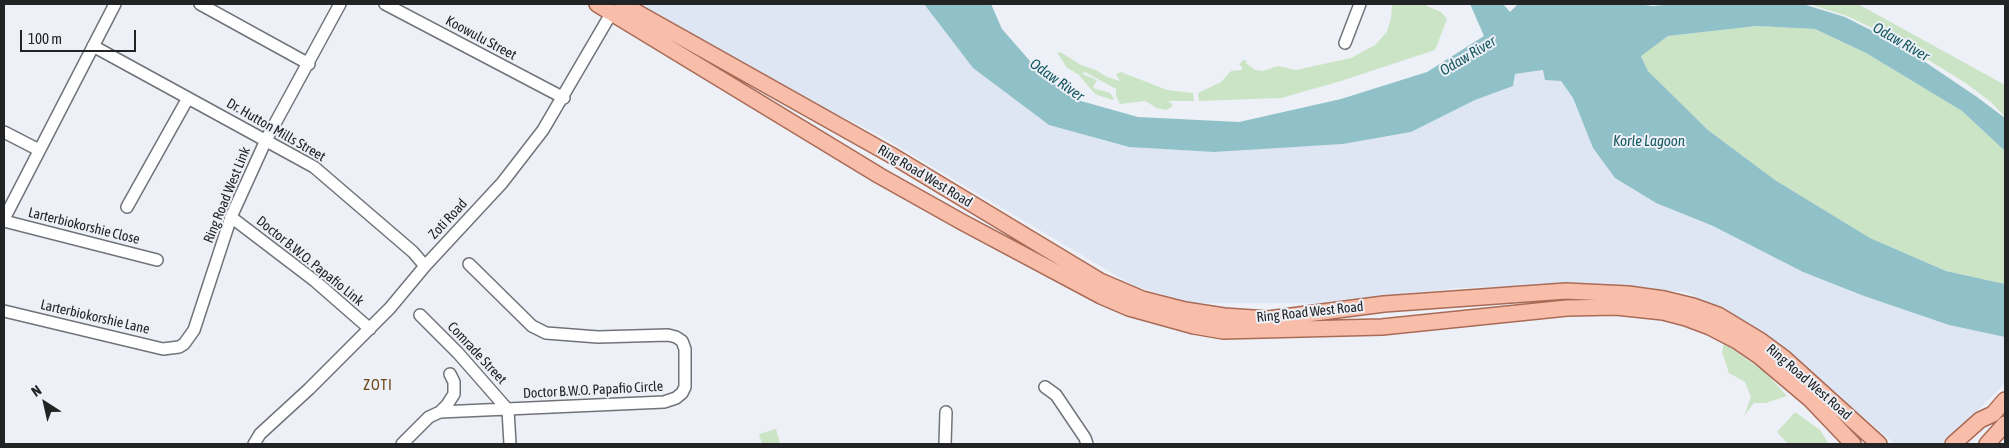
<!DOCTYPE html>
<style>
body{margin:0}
#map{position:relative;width:2009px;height:448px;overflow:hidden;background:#edf1f7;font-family:"Asap Condensed",sans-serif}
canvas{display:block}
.frame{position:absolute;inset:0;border:5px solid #222325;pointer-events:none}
.north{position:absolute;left:20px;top:378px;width:50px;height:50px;-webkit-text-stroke:4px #edf1f7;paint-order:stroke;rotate:325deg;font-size:14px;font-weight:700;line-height:20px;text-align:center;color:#222325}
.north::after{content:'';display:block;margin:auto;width:18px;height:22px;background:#222325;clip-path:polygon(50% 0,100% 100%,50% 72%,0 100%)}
.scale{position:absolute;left:20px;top:30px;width:116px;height:22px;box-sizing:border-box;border:2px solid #222325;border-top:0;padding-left:6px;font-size:15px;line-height:18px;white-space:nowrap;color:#222325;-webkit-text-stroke:4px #edf1f7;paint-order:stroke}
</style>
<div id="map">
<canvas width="2009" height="448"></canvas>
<div class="frame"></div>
<div class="north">N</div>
<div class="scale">100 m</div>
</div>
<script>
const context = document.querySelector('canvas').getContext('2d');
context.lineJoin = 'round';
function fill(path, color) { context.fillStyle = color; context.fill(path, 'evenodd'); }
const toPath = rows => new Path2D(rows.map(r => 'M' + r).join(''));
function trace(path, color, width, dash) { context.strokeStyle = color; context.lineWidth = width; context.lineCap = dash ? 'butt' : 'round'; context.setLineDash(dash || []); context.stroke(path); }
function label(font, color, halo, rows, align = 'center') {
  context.font = font + ' "Asap Condensed",sans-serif'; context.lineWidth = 4; context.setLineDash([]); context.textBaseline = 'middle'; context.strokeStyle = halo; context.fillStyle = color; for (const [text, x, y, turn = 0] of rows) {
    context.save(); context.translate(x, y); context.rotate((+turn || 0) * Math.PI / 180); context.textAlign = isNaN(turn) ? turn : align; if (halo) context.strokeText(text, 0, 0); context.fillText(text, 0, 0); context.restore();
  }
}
fill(toPath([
 [641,4,924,4,973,68,1049,125,1129,147,1214,152,1343,144,1411,132,1475,100,1512,86,1515,74,1543,70,1561,81,1573,98,1593,148,1615,178,1656,203,1713,226,1803,272,1864,296,1949,325,2005,337,2005,383,1944,444,1895,444,1762,331,1686,292,1584,285,1458,288,1318,303,1192,303,1134,286,879,135,776,84]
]), '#dee6f3');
fill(toPath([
 [1392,4,1427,4,1427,6,1441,12,1447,19,1435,50,1341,81,1281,98,1199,101,1198,93,1221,82,1231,71,1242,70,1242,67,1239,65,1243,60,1247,61,1246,63,1255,70,1263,71,1278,66,1296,70,1351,58,1375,45,1387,32,1391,18],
 [1813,4,1858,4,2005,85,2005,117,1992,103,1967,84,1895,39,1847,16,1815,6],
 [1757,26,1815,29,1866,53,1962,111,2005,151,2005,284,1946,271,1870,238,1775,180,1708,130,1648,71,1641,55,1668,36],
 [1057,52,1062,53,1081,65,1096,70,1107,77,1120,81,1116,74,1121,72,1167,90,1193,93,1194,101,1168,101,1173,105,1170,108,1166,110,1157,108,1145,101,1120,104,1116,96,1116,89,1085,72,1082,74,1097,80,1093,88,1110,93,1114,99,1112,100,1095,94,1078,74,1067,68],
 [1724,343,1766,373,1787,396,1766,403,1754,403,1744,416,1751,397,1745,382,1729,373,1722,352],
 [1795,412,1820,430,1829,444,1788,444,1777,432],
 [776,429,780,444,762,444,759,434]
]), '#cbe4c5');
fill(toPath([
 [924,4,991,4,1002,29,1044,77,1081,101,1138,117,1239,122,1341,99,1427,72,1484,36,1470,4,1503,4,1510,12,1518,4,1637,4,1653,6,1674,4,1803,4,1845,17,1900,45,1977,97,2005,118,2005,151,1962,111,1866,53,1815,29,1757,26,1668,36,1641,56,1648,71,1708,130,1775,180,1870,238,1946,271,2005,284,2005,337,1949,325,1864,296,1803,272,1713,226,1656,203,1615,178,1593,148,1573,98,1561,81,1545,80,1543,70,1515,74,1513,86,1475,100,1411,132,1343,144,1214,152,1129,147,1049,125,973,68]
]), '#91c1c8');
const minor = toPath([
 [200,4,309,64],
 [385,4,564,98],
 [1345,43,1360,4],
 [93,46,314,167,413,252,425,266],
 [4,132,39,150],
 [127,207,188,98],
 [231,217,315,281,370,329],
 [4,219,115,4],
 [4,221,157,260],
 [4,311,163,349,179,347,184,344,194,330,231,217,266,140,340,4],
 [420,315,458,353,508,410,510,444],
 [1045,387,1056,395,1085,438,1087,444],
 [440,412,664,402,676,398,682,393,685,387,685,349,682,341,676,337,668,335,598,337,546,333,532,326,469,264],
 [254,444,260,434,309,389,390,308,425,266,502,183,543,130,612,12],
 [402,444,429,417,440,412,447,405,454,394,454,382,450,374],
 [945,444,946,412]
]);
const major = toPath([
 [597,4,880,176,962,222,1101,296,1129,308,1194,326,1223,331,1382,327,1567,308,1616,307,1663,312,1686,318,1710,327,1737,341,1759,356,1810,399,1853,444],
 [622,4,891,155,1100,281,1142,299,1185,310,1224,316,1268,319,1384,304,1566,291,1628,294,1664,299,1693,306,1718,315,1761,341,1784,358,1879,444],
 [1953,444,1980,420,1993,414,2005,400],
 [1987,444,2005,424]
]);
trace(minor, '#707379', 14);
trace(major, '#aa6b56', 18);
trace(minor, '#fff', 11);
trace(major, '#f8beaa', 15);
label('14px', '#222325', '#edf1f7', [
 ["Koowulu Street",481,38,28],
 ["Dr. Hutton Mills Street",276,130,30],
 ["Ring Road West Road",925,176,31],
 ["Ring Road West Link",227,195,-68],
 ["Zoti Road",448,219,-47],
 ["Larterbiokorshie Close",84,226,14],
 ["Doctor B.W.O. Papafio Link",310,261,39],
 ["Ring Road West Road",1310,312,-6],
 ["Larterbiokorshie Lane",95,317,13],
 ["Comrade Street",477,353,47],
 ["Ring Road West Road",1809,382,41],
 ["Doctor B.W.O. Papafio Circle",593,390,-3]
]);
label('italic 15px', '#155861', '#edf1f7', [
 ["Odaw River",1901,42,30],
 ["Odaw River",1468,56,-31],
 ["Odaw River",1057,80,35],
 ["Korle Lagoon",1649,141]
]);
context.letterSpacing = '1px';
label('15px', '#6e4719', '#edf1f7', [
 ["ZOTI",378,385]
]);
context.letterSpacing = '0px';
</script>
